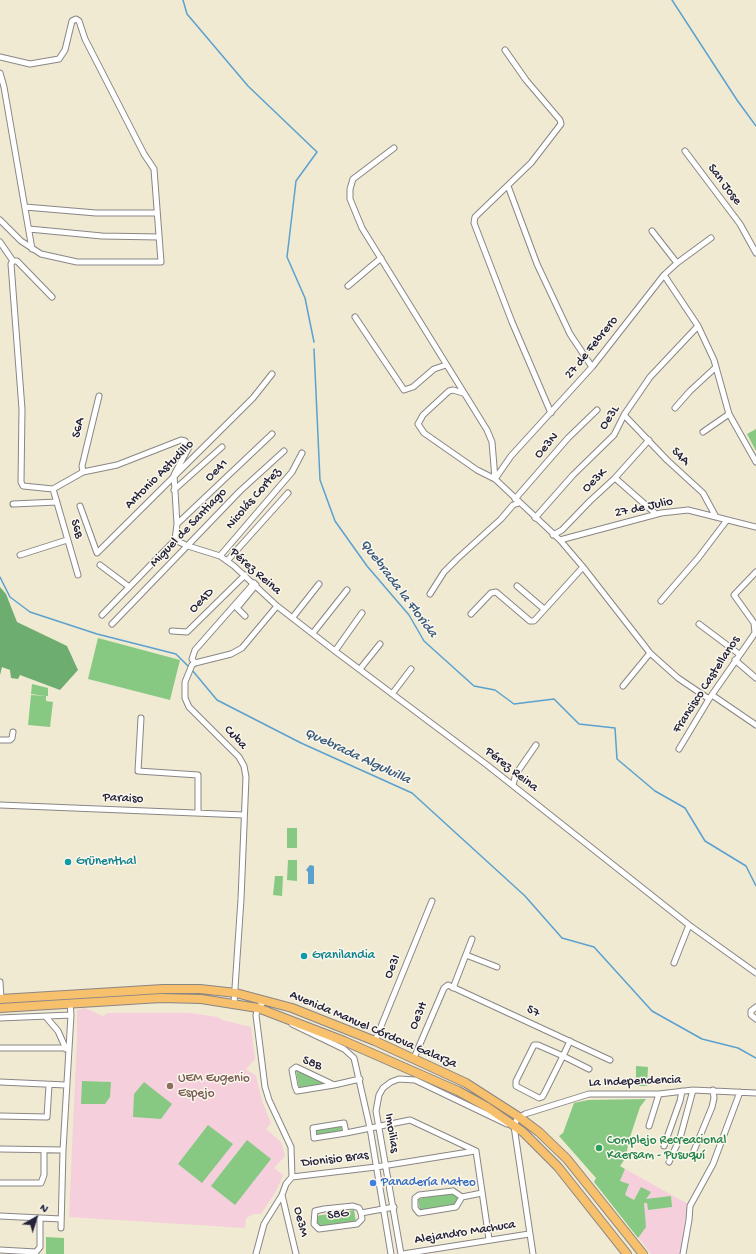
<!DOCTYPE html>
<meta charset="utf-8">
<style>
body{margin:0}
#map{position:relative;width:756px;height:1254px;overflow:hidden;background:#f0ead2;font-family:"Gochi Hand",sans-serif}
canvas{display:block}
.north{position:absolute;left:16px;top:1198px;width:40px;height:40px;-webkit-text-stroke:3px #fbf7ec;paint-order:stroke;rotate:39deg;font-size:11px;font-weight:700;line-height:16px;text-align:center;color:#22223b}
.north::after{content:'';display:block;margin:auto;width:14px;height:18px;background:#22223b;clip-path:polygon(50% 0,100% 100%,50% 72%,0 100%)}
</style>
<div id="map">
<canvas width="756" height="1254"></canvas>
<div class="north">N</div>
</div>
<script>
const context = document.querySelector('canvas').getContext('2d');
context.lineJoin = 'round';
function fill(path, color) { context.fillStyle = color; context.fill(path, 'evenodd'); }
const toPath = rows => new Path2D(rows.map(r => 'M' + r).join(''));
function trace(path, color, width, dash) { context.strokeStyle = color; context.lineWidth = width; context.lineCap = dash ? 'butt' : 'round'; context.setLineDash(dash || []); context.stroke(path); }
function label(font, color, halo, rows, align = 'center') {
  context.font = font + ' "Gochi Hand",sans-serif'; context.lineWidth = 3; context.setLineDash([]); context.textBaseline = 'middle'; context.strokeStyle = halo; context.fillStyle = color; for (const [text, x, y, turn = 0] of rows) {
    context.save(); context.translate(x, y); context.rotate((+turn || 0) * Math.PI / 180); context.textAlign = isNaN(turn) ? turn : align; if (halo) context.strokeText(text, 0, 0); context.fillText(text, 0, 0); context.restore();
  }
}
fill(toPath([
 [85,1008,103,1016,108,1013,189,1013,218,1017,222,1020,251,1027,255,1059,246,1069,256,1076,262,1101,271,1123,266,1129,281,1142,285,1156,274,1168,283,1175,276,1191,261,1214,254,1214,246,1218,245,1228,69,1217,77,1037,77,1010],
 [625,1169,688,1204,680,1254,651,1254,612,1204]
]), '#f5cfdc');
fill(toPath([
 [756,429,756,451,747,434],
 [98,638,180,660,170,700,88,679],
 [32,684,48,688,48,696,46,696,46,701,53,702,50,727,28,725,31,695,46,696,31,694],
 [287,828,297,828,297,848,287,848],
 [288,860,297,860,297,881,287,880],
 [275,876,283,876,282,896,273,895],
 [636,1066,648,1067,647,1086,636,1086],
 [296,1070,298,1071,325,1084,299,1088],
 [82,1081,111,1082,110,1097,105,1104,81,1104],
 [144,1082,172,1104,161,1119,133,1117,134,1094],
 [646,1099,640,1107,630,1137,625,1159,620,1166,625,1169,620,1181,629,1184,625,1195,634,1200,641,1187,651,1192,646,1199,671,1196,672,1207,648,1210,647,1203,644,1203,646,1227,638,1238,594,1182,596,1178,559,1136,563,1133,574,1103,588,1100],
 [208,1125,233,1144,202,1183,178,1164],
 [341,1126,342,1131,317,1135,316,1130],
 [247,1140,271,1159,235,1205,211,1186],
 [456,1192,458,1204,420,1210,418,1199],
 [354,1210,356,1222,318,1228,316,1216],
 [46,1237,64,1238,64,1254,46,1254]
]), '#87c982');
fill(toPath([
 [0,587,6,594,17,622,67,646,78,670,60,690,20,675,18,679,11,678,10,670,2,667,0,675]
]), '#6dad70');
fill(toPath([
 [310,865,314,866,314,884,308,884,308,872,306,870]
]), '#5aa1d0');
trace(toPath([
 [183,0,187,14,248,86,317,152,296,181,287,257,305,298,314,342],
 [672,0,737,100,756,126],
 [314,349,320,480,335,521,367,566,409,615,424,641,474,686,495,690,514,704,554,699,579,724,615,728,617,759,655,791,685,808,705,841,746,866,756,886],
 [0,577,10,597,30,612,97,634,176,654,189,667],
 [192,670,217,700,301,743,412,793,525,896,562,938,594,947,652,1011,702,1039,738,1048,756,1058]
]), '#5aa1d0', 1.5);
const street = toPath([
 [505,50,526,80,560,120,561,124,531,163,475,217,474,223,512,322,551,413],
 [0,57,30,64,59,59,65,50,72,21,76,19,79,21,85,39,144,154,154,169,161,262,77,262,41,254,21,241,0,220],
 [0,73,4,87,32,249],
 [394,148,353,179,350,189,350,199,362,228,487,430,492,442,495,479],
 [685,151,740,224,756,253],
 [508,186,537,264,570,334,592,367],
 [25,207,96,213,157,213],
 [29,229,102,236,159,237],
 [652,231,677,263],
 [0,242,13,261],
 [664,275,698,326,714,360,729,414,756,462],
 [348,286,381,258],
 [52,297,17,261,13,261,11,264,22,409,21,482,23,486,53,489,83,472,117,465,181,440,185,441,189,447,174,475,177,524,175,540,188,546,220,556,234,566,277,606,335,651,487,765,689,925,756,973],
 [355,317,404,390,413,387,434,369,446,365],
 [463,393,453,390,449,391,423,415,418,424,424,433,477,470,495,479],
 [675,408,690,391,716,367],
 [624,415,667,460,703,493,716,517],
 [703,432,729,414],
 [83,472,82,466,99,396],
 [615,478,656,514],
 [53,489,78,575],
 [174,490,222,447],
 [515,499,568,438,597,410],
 [13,504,57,502],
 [80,506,97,553,253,398,272,374],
 [535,518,573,475,614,435,624,415,650,377,698,326],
 [177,524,272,434],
 [553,535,562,530,590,501,615,478,649,440],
 [560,540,661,513,688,510,756,527],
 [20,555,67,540],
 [220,556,292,472,302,453],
 [227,561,288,493],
 [100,565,128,586],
 [517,586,544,609],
 [430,594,444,572,457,559,501,519,513,505,519,503],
 [661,601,699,557,727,520],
 [471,614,491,593,496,592,530,621,534,621,583,567],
 [102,615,175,540],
 [245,616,237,608,256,585],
 [293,617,319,584],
 [112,624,240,491,284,451],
 [699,624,739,654],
 [172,631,187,632,245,575],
 [313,633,347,590],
 [755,633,754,623,734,595,756,572],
 [335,651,362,613],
 [735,660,756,678],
 [195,663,192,659,195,650,254,583],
 [360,669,380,644],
 [623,686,650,653],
 [392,694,411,669],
 [712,695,756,725],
 [709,699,678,678,650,653,583,567,560,540,495,479,511,456,592,367,664,275,677,263,711,238],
 [141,718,138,771,198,775,198,813],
 [0,740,10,740,12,738,13,732],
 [679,749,709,699,755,633],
 [513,785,516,774,536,745],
 [0,805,244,815],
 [466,955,497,967],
 [674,963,689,925],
 [0,982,1,999],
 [453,988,472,939],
 [234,1003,241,899,246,777,244,766,239,757,189,707,185,698,185,682,192,665,195,663,231,654,242,648,277,606],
 [756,1007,751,1011,751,1015,756,1019],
 [46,1017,58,1031,66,1049],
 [0,1018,71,1015,70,1003],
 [292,1024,344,1049,354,1058,370,1128,391,1254],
 [375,1041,432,901],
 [570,1041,563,1056,544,1094,542,1097,539,1098,516,1086,516,1081,534,1045,538,1045,563,1056,589,1069],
 [0,1048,65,1048],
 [414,1058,444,988,448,985,610,1060],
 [0,1082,66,1085],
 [334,1085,296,1067,292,1070,295,1086,297,1091,334,1085,360,1079],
 [0,1116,47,1117,49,1085],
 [514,1126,517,1119,525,1114,589,1094,659,1094,693,1090,756,1093],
 [514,1126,533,1254],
 [649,1126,659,1094],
 [346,1133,344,1123,313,1128,314,1138,346,1133,410,1120,476,1151],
 [664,1146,680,1101,682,1091],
 [0,1149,63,1150],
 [476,1151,489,1239],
 [693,1153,712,1107,714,1098,713,1090],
 [669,1162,680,1138,693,1090],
 [292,1177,376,1167,475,1151],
 [0,1183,41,1183,44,1175,44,1151],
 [453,1191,462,1197,456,1207,419,1213,415,1208,415,1198,419,1195,453,1191],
 [282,1195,296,1254],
 [462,1197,482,1193],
 [361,1213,359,1208,353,1206,324,1209,315,1211,314,1224,319,1229,357,1224,362,1219,361,1213,394,1207],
 [0,1216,61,1219],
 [61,1228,63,1150,71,1015],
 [0,1250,36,1252,40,1247,40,1218],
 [256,1254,264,1224,282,1195,286,1184,292,1177,291,1147,269,1100,265,1087,256,1015,258,1008,265,1000],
 [401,1254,376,1111,379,1095,383,1088,391,1082,399,1079,415,1080,507,1124],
 [403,1254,529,1234],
 [683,1254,689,1220,690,1206,713,1164,740,1092]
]);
const primary = toPath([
 [0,999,163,989,200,989,236,993,292,1008,375,1041,466,1083,519,1117,539,1132,567,1159,643,1254],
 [0,1008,161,998,201,999,258,1008,344,1041,458,1091,487,1107,523,1132,558,1167,627,1254]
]);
trace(street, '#898686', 7);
trace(primary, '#898686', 10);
trace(street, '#fff', 5);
trace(primary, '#f7c06c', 8);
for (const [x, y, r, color] of [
 [68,862,4,"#0f9aa8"],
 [304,956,4,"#0f9aa8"],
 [170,1086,4,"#8d6e63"],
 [599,1148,4,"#2e9e5b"],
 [373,1183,4,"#3f7fe0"]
]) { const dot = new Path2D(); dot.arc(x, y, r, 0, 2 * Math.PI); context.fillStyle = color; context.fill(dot); trace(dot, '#fbf7ec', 1.5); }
label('13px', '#22223b', '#fbf7ec', [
 ["San Jose",724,185,53],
 ["27 de Febrero",592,348,-51],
 ["Oe3L",610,418,-57],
 ["S6A",79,428,-77],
 ["Oe3N",547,446,-49],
 ["S4A",680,457,44],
 ["Oe41",217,471,-44],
 ["Antonio Astudillo",160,475,-45],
 ["Oe3K",595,481,-43],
 ["Nicolás Cortez",254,499,-49],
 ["27 de Julio",644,508,-12],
 ["Miguel de Santiago",189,528,-46],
 ["S6B",76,529,75],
 ["Pérez Reina",255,572,41],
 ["Oe4D",202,601,-46],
 ["Francisco Castellanos",707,685,-57],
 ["Cuba",235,738,47],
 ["Pérez Reina",511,770,38],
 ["Paraiso",123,799,2],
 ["Oe3I",393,967,-68],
 ["S7",533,1012,25],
 ["Oe3H",419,1016,-67],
 ["Avenida Manuel Córdova Galarza",373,1030,23],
 ["S8B",312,1064,21],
 ["La Independencia",635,1082,-2],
 ["Imoilias",391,1133,81],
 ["Dionisio Bras",335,1160,-7],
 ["S8G",338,1215,-8],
 ["Oe3M",300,1222,76],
 ["Alejandro Machuca",465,1233,-9]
]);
label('13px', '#0d838f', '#fbf7ec', [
 ["Grünenthal",76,862],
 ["Granilandia",312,956]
], 'left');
label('13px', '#785e54', '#fbf7ec', [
 ["UEM Eugenio",178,1079],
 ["Espejo",178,1094]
], 'left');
label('13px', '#27864d', '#fbf7ec', [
 ["Complejo Recreacional",607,1141],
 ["Kaersam - Pusuquí",607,1156]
], 'left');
label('13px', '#366cbe', '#fbf7ec', [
 ["Panadería Mateo",381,1183]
], 'left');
label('italic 14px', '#3b5b7e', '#fbf7ec', [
 ["Quebrada la Florida",398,589,53],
 ["Quebrada Alguluilla",357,757,25]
]);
</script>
